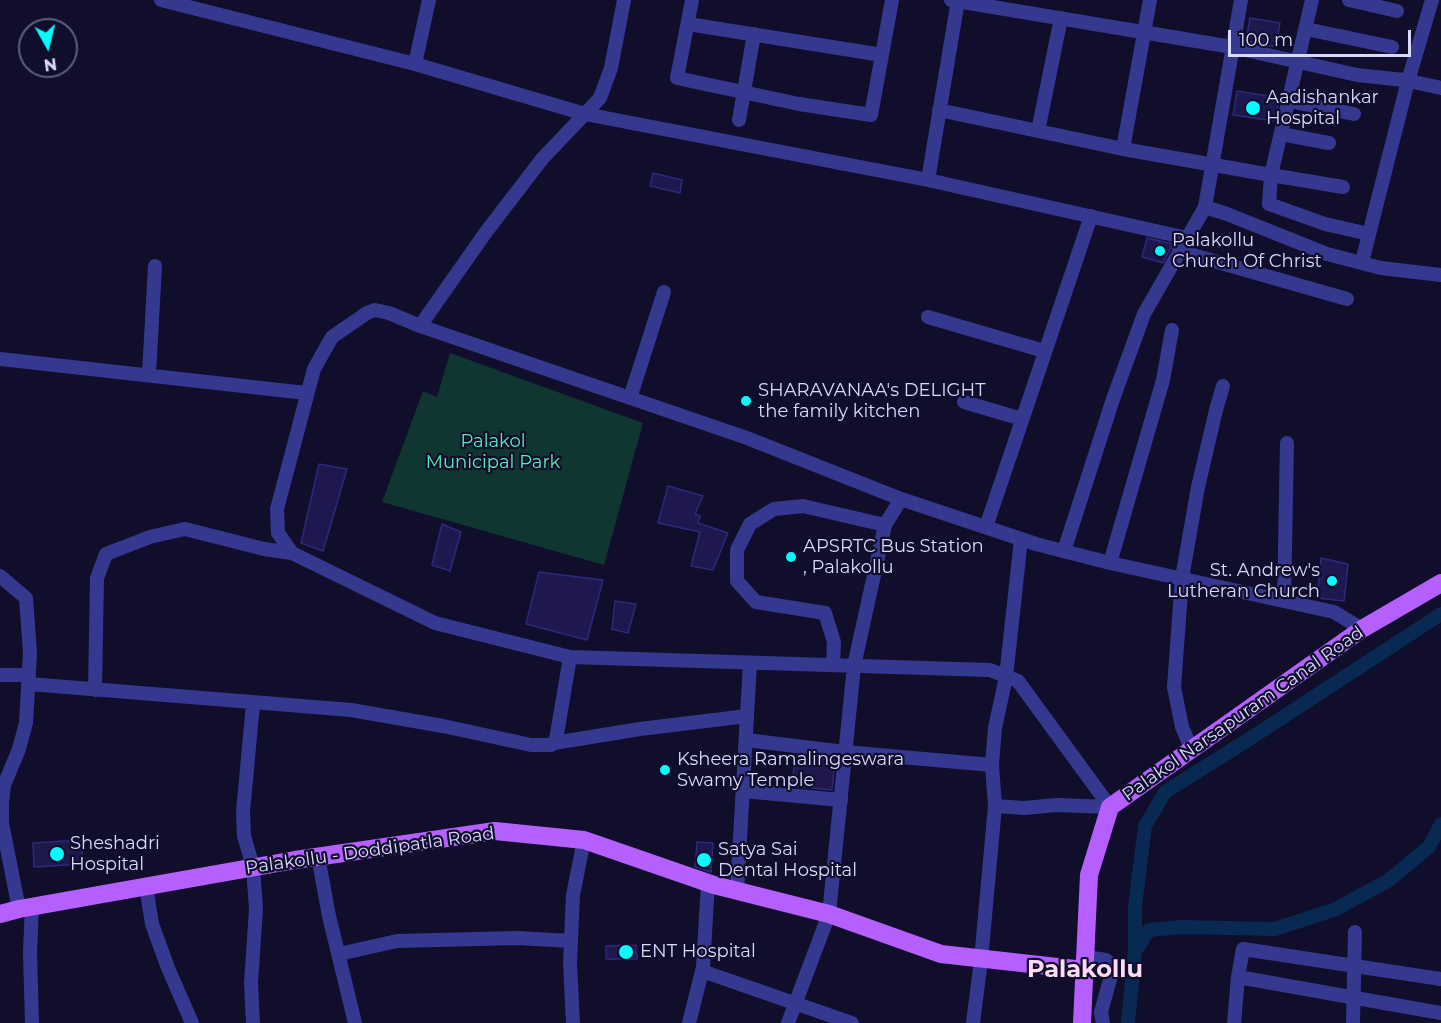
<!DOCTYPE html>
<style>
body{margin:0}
#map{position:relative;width:1441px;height:1023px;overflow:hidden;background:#100e2b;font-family:Montserrat,sans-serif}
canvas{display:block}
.north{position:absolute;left:18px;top:18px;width:60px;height:60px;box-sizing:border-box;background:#100e2b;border:2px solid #605f80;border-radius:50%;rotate:172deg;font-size:16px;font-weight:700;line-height:24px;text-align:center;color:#d9d8ff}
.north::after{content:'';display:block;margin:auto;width:21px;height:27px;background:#04fcff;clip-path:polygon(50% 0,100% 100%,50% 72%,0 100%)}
.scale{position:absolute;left:1228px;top:30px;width:183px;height:27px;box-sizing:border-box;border:3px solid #d9d8ff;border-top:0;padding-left:8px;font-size:18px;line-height:21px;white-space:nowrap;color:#d9d8ff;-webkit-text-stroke:4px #100e2b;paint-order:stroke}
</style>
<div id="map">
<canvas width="1441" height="1023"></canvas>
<div class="north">N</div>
<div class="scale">100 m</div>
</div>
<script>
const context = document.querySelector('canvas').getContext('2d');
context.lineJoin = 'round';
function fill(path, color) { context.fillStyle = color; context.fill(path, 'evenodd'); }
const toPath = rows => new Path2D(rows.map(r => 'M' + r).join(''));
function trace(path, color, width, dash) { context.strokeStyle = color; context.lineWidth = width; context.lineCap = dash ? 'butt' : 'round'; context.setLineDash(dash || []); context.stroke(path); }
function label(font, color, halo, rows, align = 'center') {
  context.font = font + ' Montserrat,sans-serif'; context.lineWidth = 4.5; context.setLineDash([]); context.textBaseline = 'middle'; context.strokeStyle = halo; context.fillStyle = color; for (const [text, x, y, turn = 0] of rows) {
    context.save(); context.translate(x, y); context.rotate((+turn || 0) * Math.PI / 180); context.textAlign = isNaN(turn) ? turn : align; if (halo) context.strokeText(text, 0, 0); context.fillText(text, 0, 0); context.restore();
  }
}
fill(toPath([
 [450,353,643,423,604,565,382,502,423,391,437,397]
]), '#103632');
trace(toPath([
 [1135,951,1135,906,1145,826,1165,792,1251,738,1441,614],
 [1128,1023,1135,951,1149,930,1181,927,1275,929,1336,909,1389,880,1429,847,1441,824]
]), '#072952', 14);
const building = toPath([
 [1250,18,1280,23,1276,47,1246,41,1250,18],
 [1237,91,1280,98,1274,121,1233,115,1237,91],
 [653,173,682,180,680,193,650,186,653,173],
 [1147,238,1173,244,1163,263,1142,257,1147,238],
 [319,464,347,469,323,551,301,543,319,464],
 [668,486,703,496,695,514,700,516,698,523,728,533,713,570,691,566,700,532,658,523,668,486],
 [442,524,461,532,450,571,432,565,442,524],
 [1321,558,1348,564,1344,601,1317,598,1321,558],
 [539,572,603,580,587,640,526,624,539,572],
 [615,601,636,604,628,633,612,629,615,601],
 [796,757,835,760,832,790,791,786,796,757],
 [81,840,83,864,34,867,33,843,81,840],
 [697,842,713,843,711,872,695,867,697,842],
 [636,945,637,959,606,959,606,946,636,945]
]);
fill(building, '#1e184f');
trace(building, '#31277d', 1.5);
trace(toPath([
 [161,0,415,64,585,114,928,180,1187,238],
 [692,0,677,78,799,104,871,115,892,0],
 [951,0,1232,47,1357,75,1404,80,1441,88],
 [1349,0,1397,11],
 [688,24,882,55],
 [1306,29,1392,47],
 [415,64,429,0],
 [1289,101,1354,114],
 [939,110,1123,149,1271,175,1312,0],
 [739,120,754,34],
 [1038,131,1061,18],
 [1281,134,1329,143],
 [1123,149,1150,0],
 [928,180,958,0],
 [1343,187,1271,175,1269,204,1325,224,1369,234],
 [1205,207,1227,214,1327,254,1381,268,1441,275],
 [1179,251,1347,299],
 [1362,262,1408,81,1432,0],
 [928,317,1044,351],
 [420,326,486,232,542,159,600,98,611,68,624,0],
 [0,359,306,393],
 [149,374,155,266],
 [630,398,664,292],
 [964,402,1022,419],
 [986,527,1091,216],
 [1064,551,1113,399,1144,314,1205,207,1241,0],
 [1110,563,1163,380,1172,330],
 [0,576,26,598,30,653,26,723,19,749,4,785,2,803,2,823,19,909],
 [1284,601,1287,443],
 [833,665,834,642,825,613,756,602,737,581,737,550,750,524,774,509,803,506,885,525],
 [0,675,29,675],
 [29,684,351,710,443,726,531,745,551,745,556,740,570,657],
 [95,690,97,578,106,554,150,537,185,529,264,549,292,553],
 [253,704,243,812,244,836,253,867,256,909,251,983,253,1023],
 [746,740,845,752,992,765],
 [554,743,640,729,747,716],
 [1191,748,1182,727,1174,687,1182,578,1198,487,1216,410,1223,386],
 [743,791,841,800],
 [995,806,992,765,995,728,1006,677,1021,539],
 [1110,807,1018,681,990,670,570,657,435,623,292,553,278,533,277,509,314,369,332,337,367,313,375,310,389,313,420,326,747,438,901,499,1036,544,1110,563,1334,612,1362,629],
 [318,856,329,916,355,1023],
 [146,886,152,924,168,968,192,1023],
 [737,891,750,663],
 [339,954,397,941,517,938,571,941],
 [1086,957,1106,960,1110,963,1112,972,1101,1012,1103,1023],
 [702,971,852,1023],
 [1238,977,1441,1013],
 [32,1023,30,953,32,906],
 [573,1023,570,963,573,895,584,840],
 [689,1023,703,967,708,883],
 [788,1023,829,914,854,666,885,525,901,499],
 [973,1023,981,960,995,806,1024,808,1057,805,1110,807],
 [1234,1023,1238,977,1243,949,1441,979],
 [1353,1023,1355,932]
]), '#34398f', 14);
trace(toPath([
 [0,914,19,909,295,860,495,831,584,840,714,885,829,914,941,954,1084,970],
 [1082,1023,1089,875,1110,807,1362,629,1441,583]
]), '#b55fff', 18);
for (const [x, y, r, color] of [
 [1253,108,8,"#04fcff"],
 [1160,251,6,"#04fcff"],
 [746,401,6,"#04fcff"],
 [791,557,6,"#04fcff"],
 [1332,581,6,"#04fcff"],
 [665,770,6,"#04fcff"],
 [57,854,8,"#04fcff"],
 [704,860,8,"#04fcff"],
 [626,952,8,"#04fcff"]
]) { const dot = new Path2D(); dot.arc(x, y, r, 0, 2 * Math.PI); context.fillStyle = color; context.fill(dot); trace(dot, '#100e2b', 2); }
label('18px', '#d9d8ff', '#100e2b', [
 ["Aadishankar",1266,98],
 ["Hospital",1266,119],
 ["Palakollu",1172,241],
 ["Church Of Christ",1172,262],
 ["SHARAVANAA's DELIGHT",758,391],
 ["the family kitchen",758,412],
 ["APSRTC Bus Station",803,547],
 [", Palakollu",803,568],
 ["St. Andrew's",1320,571,"right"],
 ["Lutheran Church",1320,592,"right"],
 ["Ksheera Ramalingeswara",677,760],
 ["Swamy Temple",677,781],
 ["Sheshadri",70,844],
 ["Hospital",70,865],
 ["Satya Sai",718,850],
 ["Dental Hospital",718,871],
 ["ENT Hospital",640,952]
], 'left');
label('18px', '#57edba', '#100e2b', [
 ["Palakol",493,442],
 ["Municipal Park",493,463]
]);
label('18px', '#d9d8ff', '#100e2b', [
 ["Palakol Narsapuram Canal Road",1243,714,-35],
 ["Palakollu - Doddipatla Road",370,851,-8]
]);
label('bold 24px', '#ffdaf5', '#100e2b', [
 ["Palakollu",1085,970]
]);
</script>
